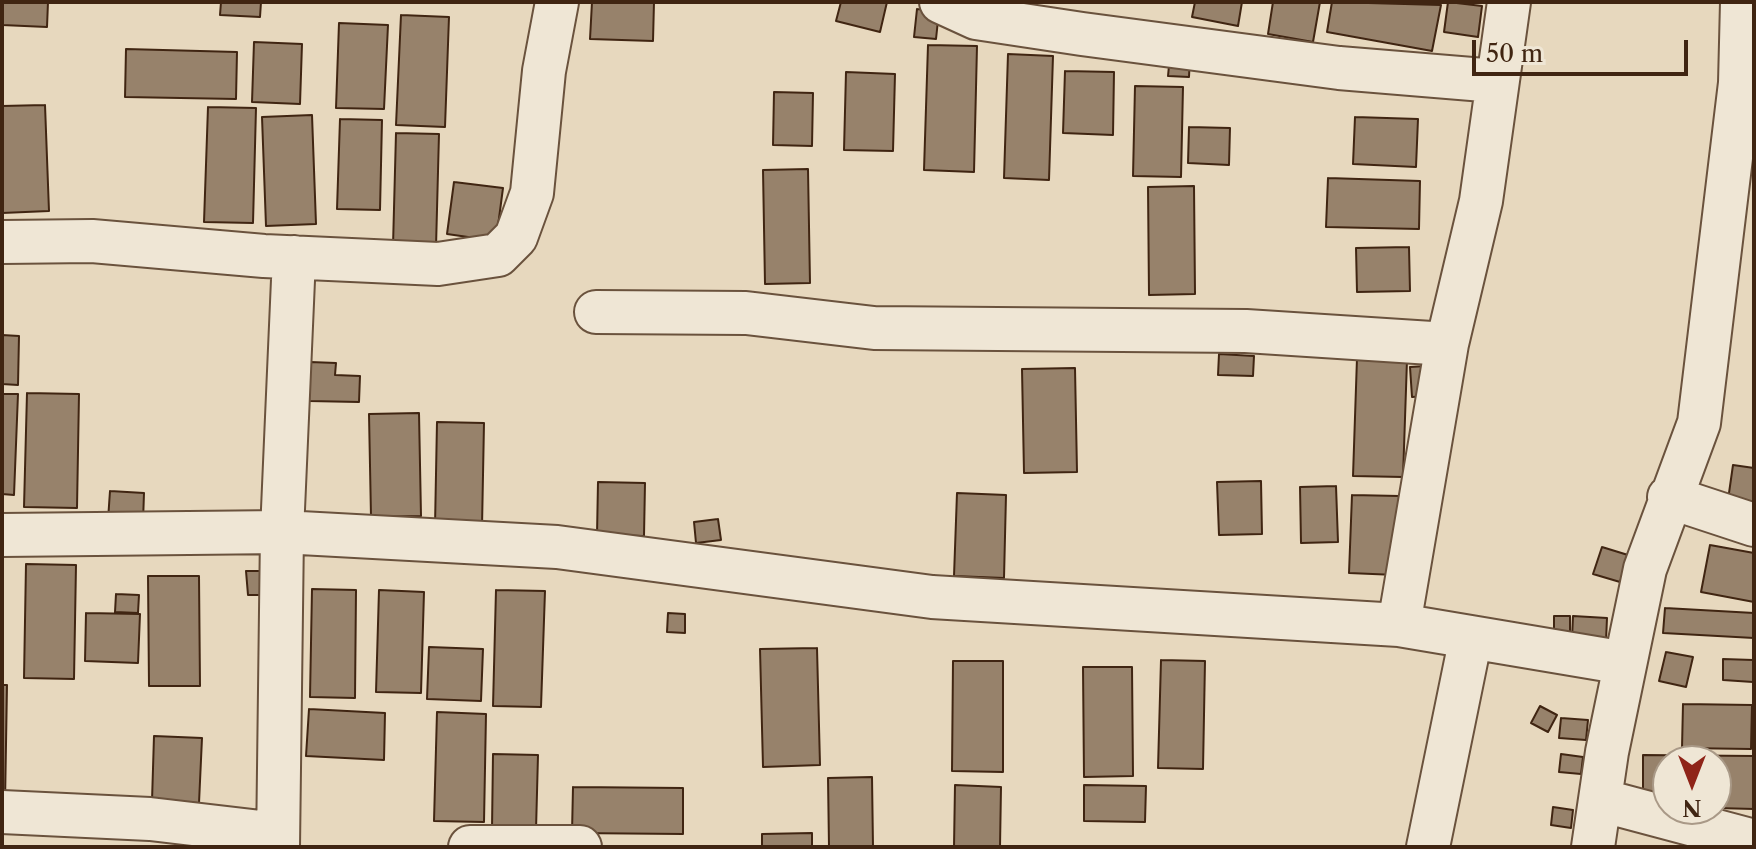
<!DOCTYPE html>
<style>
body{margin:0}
#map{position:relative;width:1756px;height:849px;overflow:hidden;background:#e7d8be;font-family:"Libre Caslon Text",serif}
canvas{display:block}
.frame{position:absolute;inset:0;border:4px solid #402512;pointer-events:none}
.north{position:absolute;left:1652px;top:745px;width:80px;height:80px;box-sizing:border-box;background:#efe6d5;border:2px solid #a99987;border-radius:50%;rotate:180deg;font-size:22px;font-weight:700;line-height:32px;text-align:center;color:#402512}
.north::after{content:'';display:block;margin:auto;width:28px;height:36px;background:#8f2418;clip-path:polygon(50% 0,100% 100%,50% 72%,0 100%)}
.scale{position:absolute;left:1472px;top:40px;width:216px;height:36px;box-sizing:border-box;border:4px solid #402512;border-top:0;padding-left:10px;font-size:24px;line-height:28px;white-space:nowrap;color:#402512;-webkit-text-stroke:6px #efe6d5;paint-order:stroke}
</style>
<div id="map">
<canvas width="1756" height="849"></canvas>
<div class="frame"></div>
<div class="north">N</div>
<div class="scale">50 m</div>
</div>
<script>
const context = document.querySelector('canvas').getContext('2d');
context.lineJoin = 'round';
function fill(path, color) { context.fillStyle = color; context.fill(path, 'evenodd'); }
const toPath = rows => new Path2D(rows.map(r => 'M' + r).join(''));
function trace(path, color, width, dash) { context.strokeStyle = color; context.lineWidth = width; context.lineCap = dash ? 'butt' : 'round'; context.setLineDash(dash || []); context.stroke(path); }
const building = toPath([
 [2,2,48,2,47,27,2,25,2,2],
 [221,2,261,2,260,17,220,15,221,2],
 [592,2,654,2,653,41,590,39,592,2],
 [841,2,887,2,880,32,836,21,841,2],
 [1195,2,1242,2,1238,26,1192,17,1195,2],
 [1273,2,1320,2,1313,42,1268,34,1273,2],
 [1332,2,1441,5,1432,51,1327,32,1332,2],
 [1448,2,1482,6,1478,37,1444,32,1448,2],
 [917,9,939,11,936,39,914,37,917,9],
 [401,15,449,17,445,127,396,125,401,15],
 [339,23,388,25,384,109,336,108,339,23],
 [254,42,302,44,300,104,252,102,254,42],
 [928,45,977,46,974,172,924,170,928,45],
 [126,49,237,52,236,99,125,97,126,49],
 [1008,54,1053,56,1049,180,1004,178,1008,54],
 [1170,55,1190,56,1189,77,1168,76,1170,55],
 [1065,71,1114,72,1113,135,1063,133,1065,71],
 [846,72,895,74,893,151,844,150,846,72],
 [1135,86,1183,87,1181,177,1133,176,1135,86],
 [774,92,813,93,812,146,773,145,774,92],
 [45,105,49,211,2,213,2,106,45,105],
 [208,107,256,108,253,223,204,222,208,107],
 [312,115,316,224,266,226,262,117,312,115],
 [1355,117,1418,119,1416,167,1353,164,1355,117],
 [340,119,382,120,380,210,337,209,340,119],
 [1189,127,1230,128,1229,165,1188,163,1189,127],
 [396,133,439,134,436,247,393,246,396,133],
 [808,169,810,283,765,284,763,170,808,169],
 [1328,178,1420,181,1419,229,1326,227,1328,178],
 [454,182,503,188,496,241,447,234,454,182],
 [1194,186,1195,294,1149,295,1148,187,1194,186],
 [1409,247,1410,291,1357,292,1356,248,1409,247],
 [2,335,19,336,18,385,2,384,2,335],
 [1219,354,1254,356,1253,376,1218,375,1219,354],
 [1357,358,1407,360,1403,477,1353,476,1357,358],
 [310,362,336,363,335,375,360,376,359,402,309,401,310,362],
 [1426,366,1428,396,1412,397,1410,367,1426,366],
 [1075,368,1077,472,1024,473,1022,369,1075,368],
 [27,393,79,394,77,508,24,507,27,393],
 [2,394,18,394,14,495,2,494,2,394],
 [419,413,421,516,371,517,369,414,419,413],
 [437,422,484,423,482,527,435,526,437,422],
 [1733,465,1754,468,1754,511,1727,507,1733,465],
 [1261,481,1262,534,1219,535,1217,482,1261,481],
 [598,482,645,483,644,536,597,535,598,482],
 [1336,486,1338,542,1301,543,1300,487,1336,486],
 [110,491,144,493,143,522,108,520,110,491],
 [957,493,1006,495,1004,578,954,576,957,493],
 [1352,495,1399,496,1396,575,1349,573,1352,495],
 [718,519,721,540,696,543,694,522,718,519],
 [1710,545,1754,553,1754,602,1701,592,1710,545],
 [1602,547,1628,555,1620,582,1593,574,1602,547],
 [26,564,76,565,74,679,24,678,26,564],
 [246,571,265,571,266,595,248,595,246,571],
 [148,576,199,576,200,686,149,686,148,576],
 [312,589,356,590,355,698,310,697,312,589],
 [379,590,424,592,421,693,376,692,379,590],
 [496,590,545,591,541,707,493,706,496,590],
 [116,594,139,595,138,613,115,612,116,594],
 [1665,608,1754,613,1754,638,1663,633,1665,608],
 [86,613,140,614,138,663,85,661,86,613],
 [668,613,685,614,685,633,667,632,668,613],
 [1554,616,1570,616,1570,638,1554,638,1554,616],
 [1573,616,1607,618,1606,641,1572,639,1573,616],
 [429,647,483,649,481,701,427,699,429,647],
 [817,648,820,765,763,767,760,649,817,648],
 [1666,652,1693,657,1686,687,1659,681,1666,652],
 [1723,659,1753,660,1753,682,1723,680,1723,659],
 [1161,660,1205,661,1203,769,1158,768,1161,660],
 [953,661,1003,661,1003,772,952,771,953,661],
 [1083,667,1132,667,1133,776,1084,777,1083,667],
 [2,685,7,685,5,803,2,803,2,685],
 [1683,704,1752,705,1751,749,1682,748,1683,704],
 [1540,706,1557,715,1548,732,1531,723,1540,706],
 [309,709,385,713,384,760,306,756,309,709],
 [437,712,486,714,484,822,434,821,437,712],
 [1561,718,1588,720,1586,740,1559,738,1561,718],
 [154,736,202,738,199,803,152,801,154,736],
 [493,754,538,755,536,830,492,829,493,754],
 [1561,754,1583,757,1581,774,1559,772,1561,754],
 [1643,755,1754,756,1754,809,1716,808,1716,761,1668,761,1668,807,1643,807,1643,755],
 [872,777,873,847,829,847,828,778,872,777],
 [955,785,1001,787,1000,847,954,847,955,785],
 [1084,785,1146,786,1145,822,1084,821,1084,785],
 [573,787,683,788,683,834,572,833,573,787],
 [1553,807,1573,810,1571,828,1551,825,1553,807],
 [812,833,812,847,762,847,762,834,812,833]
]);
fill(building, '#97826b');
trace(building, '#402512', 2);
const minor = toPath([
 [941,2,976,18,1082,34,1339,68,1496,81],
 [2,242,92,241,264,256,438,264,498,255,516,237,532,193,544,71,557,2],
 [596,312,746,313,874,328,1246,331,1447,344],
 [1669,497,1754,525],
 [2,535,282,532,557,547,932,597,1399,625,1625,663],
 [1399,625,1447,344,1481,201,1509,2],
 [1600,800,1754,841],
 [2,812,150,819,278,834],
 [278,847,282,532,294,257],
 [470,847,580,847],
 [1428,847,1471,637],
 [1593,847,1607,752,1645,569,1699,423,1740,83,1742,2]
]);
trace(minor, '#6a523d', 46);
trace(minor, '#efe6d5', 42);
</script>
